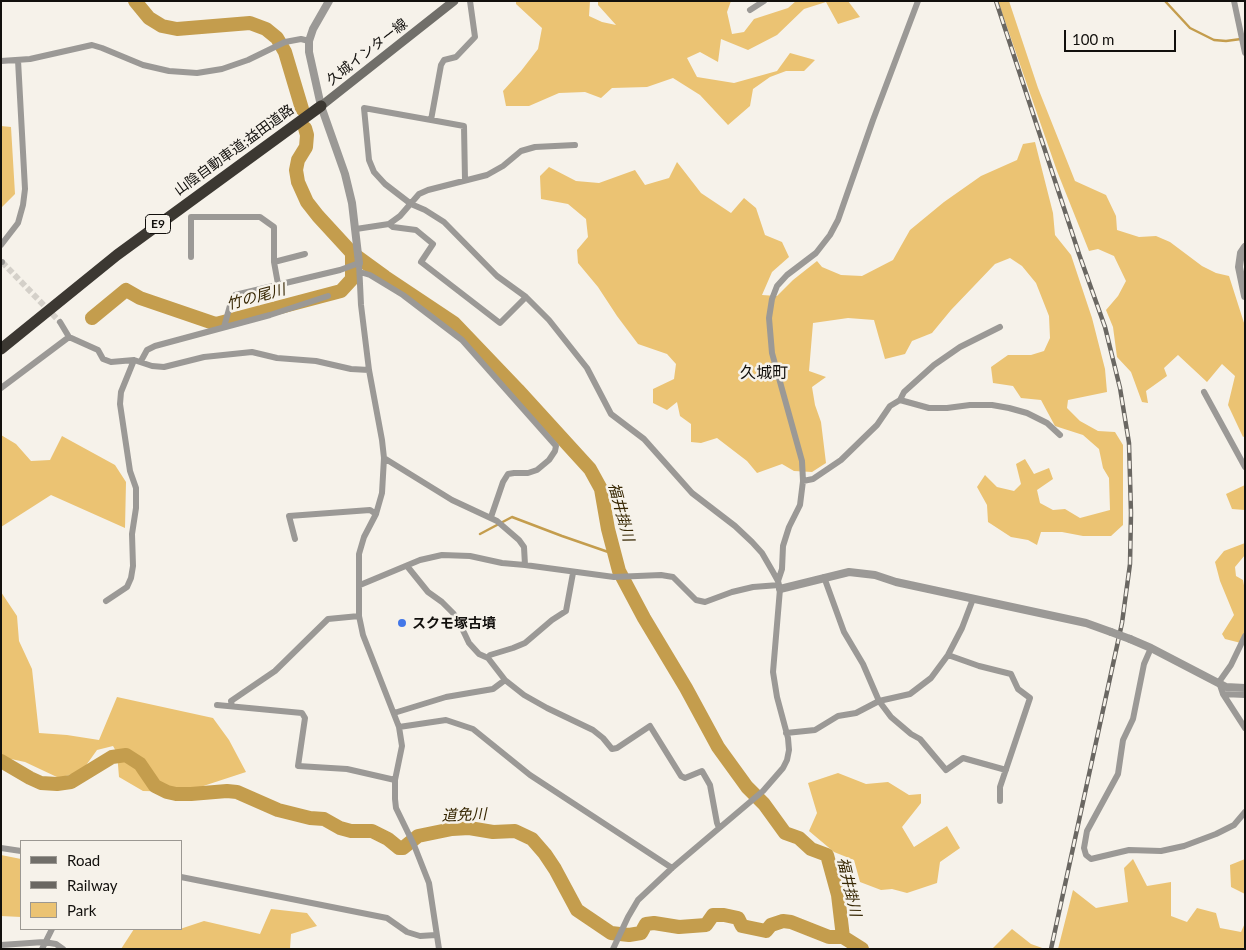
<!DOCTYPE html>
<meta charset="utf-8">
<style>
body{margin:0}
#map{position:relative;width:1246px;height:950px;overflow:hidden;background:#f6f2ea;font-family:Lato,sans-serif}
canvas{display:block}
.frame{position:absolute;inset:0;border:2px solid #12100d;pointer-events:none}
.legend{position:absolute;left:20px;top:840px;width:162px;height:90px;box-sizing:border-box;background:#f6f2ea;border:1px solid #9b9892;margin:0;padding:6px 9px;list-style:none;font-size:15px;color:#12100d}
.legend li{display:flex;align-items:center;gap:10px;height:25px}
.legend b{width:25px;border:1px solid #9b9892}
.scale{position:absolute;left:1064px;top:30px;width:112px;height:22px;box-sizing:border-box;border:2px solid #12100d;border-top:0;padding-left:6px;font-size:15px;line-height:18px;white-space:nowrap;color:#12100d;-webkit-text-stroke:4px #f6f2ea;paint-order:stroke}
</style>
<div id="map">
<canvas width="1246" height="950"></canvas>
<div class="frame"></div>
<ul class="legend">
<li><b style="height:6px;background:#716f6a"></b>Road</li>
<li><b style="height:6px;background:#6a6762"></b>Railway</li>
<li><b style="height:14px;background:#ebc373"></b>Park</li>
</ul>
<div class="scale">100 m</div>
</div>
<script>
const context = document.querySelector('canvas').getContext('2d');
context.lineJoin = 'round';
function fill(path, color) { context.fillStyle = color; context.fill(path, 'evenodd'); }
const toPath = rows => new Path2D(rows.map(r => 'M' + r).join(''));
function trace(path, color, width, dash) { context.strokeStyle = color; context.lineWidth = width; context.lineCap = dash ? 'butt' : 'round'; context.setLineDash(dash || []); context.stroke(path); }
function label(font, color, halo, rows, align = 'center') {
  context.font = font + ' Lato,"Noto Sans JP",sans-serif'; context.lineWidth = 5; context.setLineDash([]); context.textBaseline = 'middle'; context.strokeStyle = halo; context.fillStyle = color; for (const [text, x, y, turn = 0] of rows) {
    context.save(); context.translate(x, y); context.rotate((+turn || 0) * Math.PI / 180); context.textAlign = isNaN(turn) ? turn : align; if (halo) context.strokeText(text, 0, 0); context.fillText(text, 0, 0); context.restore();
  }
}
fill(toPath([
 [516,1,590,1,589,16,602,22,616,25,598,5,598,1,731,1,727,12,732,34,744,32,754,19,788,8,796,1,848,1,860,17,838,24,826,2,804,9,777,35,748,50,721,39,718,62,700,52,687,58,697,77,734,83,777,71,790,53,815,60,804,71,786,71,770,77,753,89,750,106,728,125,700,95,673,78,647,87,612,88,601,98,585,92,559,93,529,106,506,106,503,91,521,71,538,49,542,28,516,4],
 [998,1,1009,1,1038,88,1075,181,1106,195,1116,216,1117,230,1139,237,1156,236,1170,242,1202,266,1216,273,1229,276,1245,326,1245,436,1243,437,1228,405,1235,376,1222,364,1207,382,1178,355,1164,368,1167,376,1146,391,1148,403,1142,402,1131,372,1117,357,1113,327,1106,310,1118,296,1126,281,1114,256,1098,249,1089,251,1057,171],
 [1,126,11,127,15,194,1,208],
 [1035,142,1053,213,1055,235,1071,255,1092,318,1105,369,1107,392,1068,400,1067,408,1080,421,1098,431,1115,432,1123,445,1123,525,1111,536,1083,536,1062,532,1041,532,1037,545,1028,540,1011,537,988,522,987,505,977,487,985,475,997,487,1014,491,1021,484,1016,464,1025,459,1034,474,1049,468,1053,479,1037,490,1040,503,1053,510,1065,509,1080,518,1110,510,1109,478,1103,468,1099,449,1083,435,1055,426,1041,400,1021,398,1013,386,993,383,991,367,1008,355,1031,355,1044,351,1050,338,1049,316,1036,283,1022,266,1010,258,995,264,951,310,932,333,912,341,905,354,885,359,874,320,848,318,813,323,809,371,826,377,812,387,815,405,821,422,826,463,812,472,794,471,782,464,757,473,747,461,717,438,701,443,691,442,691,424,680,416,677,402,667,410,653,403,653,389,674,379,676,364,667,354,638,344,617,316,598,287,578,263,577,250,588,237,586,219,568,204,541,199,540,176,549,167,576,181,599,183,635,170,645,185,669,178,677,162,701,193,731,213,744,198,756,208,765,235,782,242,789,257,772,272,762,295,777,296,793,280,817,261,822,267,841,275,862,276,893,260,910,230,944,202,981,176,1017,160,1023,144],
 [1,435,16,444,31,461,50,460,62,436,115,465,126,482,125,528,51,495,1,527],
 [1245,485,1245,510,1232,509,1226,494],
 [1245,543,1245,555,1235,567,1236,576,1243,580,1245,591,1245,644,1225,639,1222,634,1234,615,1220,581,1215,562,1224,551],
 [1,592,17,616,19,641,32,669,39,733,67,735,99,740,117,697,213,718,229,740,246,772,185,792,143,791,119,777,117,753,113,746,97,750,82,771,59,778,25,762,11,759,1,765],
 [838,773,866,784,888,782,909,795,921,794,921,803,902,827,914,847,947,826,960,848,940,862,937,883,907,893,892,889,881,890,860,882,854,860,834,852,809,831,817,813,808,783],
 [1,855,21,859,21,917,1,916],
 [1133,859,1147,886,1171,882,1171,916,1187,922,1197,908,1216,913,1220,928,1241,932,1245,923,1245,949,1058,949,1073,890,1096,908,1128,902,1124,868],
 [1245,859,1245,894,1231,887,1230,865],
 [271,909,307,913,317,926,291,934,290,949,121,949,134,929,180,929,204,921,260,934],
 [1012,929,1031,944,1045,949,992,949]
]), '#ebc373');
trace(toPath([
 [1165,1,1190,28,1214,40,1226,41,1241,39],
 [480,534,512,517,562,536,614,554]
]), '#c49d4d', 2.5);
trace(toPath([
 [135,1,149,18,162,26,177,29,250,23,266,29,277,38,285,52,302,109],
 [305,128,307,135,306,147,298,160,296,170,298,182,307,202,318,216,352,253,385,277,454,323,518,390,590,469,601,489,608,529,619,571,644,618,686,688,718,747,747,787,764,804,785,833,799,838,811,849,827,855,838,895,843,937],
 [92,318,126,290,140,298,216,324,341,291,352,279,352,253],
 [1,761,30,778,41,783,57,784,71,782,112,757,126,755,140,764,155,786,167,792,176,794,191,794,227,791,237,792,278,810,310,818,324,819,340,828,351,831,372,831,388,839,399,848,403,848,418,836,452,829,469,828,493,832,515,831,532,839,545,854,555,869,577,910,611,933,629,935,641,933,646,924,654,923,679,927,706,925,713,915,724,915,738,918,742,926,766,931,771,925,783,921,791,922,829,937,843,937,862,949]
]), '#c49d4d', 14);
trace(toPath([
 [2,262,60,322]
]), '#d4d0c9', 6, [6, 3]);
trace(toPath([
 [470,1,475,37,456,57,444,60,441,65,431,120,364,108,369,160,374,172,385,184,411,204,425,210,444,222,497,276,526,297,549,320,587,368,611,414,644,439,692,493,735,526,752,542,762,553,773,572,778,581,780,589,773,672,777,697,788,738,789,750,787,760,783,768,763,791,672,868,638,900,628,917,613,949],
 [1234,1,1245,53],
 [750,10,764,1],
 [1,61,30,59,92,45,102,48,143,65,169,71,197,73,222,69,248,60,285,42,301,39,309,41],
 [431,120,464,126,465,180],
 [389,224,393,227,416,230,433,244,421,262,500,323,526,297],
 [356,229,389,224,400,216,419,194,428,190,487,175,503,166,521,151,535,147,575,145],
 [1,245,18,223,23,205,25,189,18,60],
 [191,257,191,217,260,217,274,227,274,262,278,284],
 [1,262,2,262],
 [274,262,305,254],
 [360,272,370,275,403,295,462,340,556,446,555,451,549,460,537,470,528,473,514,473,508,474,503,482,491,517],
 [60,322,69,337],
 [224,327,231,302,235,295,340,270,359,263,361,305,369,370,382,440,384,458,382,493,376,514,364,537,359,554,359,616,363,635,399,727,402,746,395,780,395,799,396,808,414,845,429,883,439,949],
 [141,361,147,350,155,346,270,315,328,296],
 [1,388,69,337,98,350,103,359,111,362,134,360,152,366,164,367,204,357,252,352,277,358,316,361,351,369,369,370],
 [1204,392,1245,467],
 [900,400,904,392,934,365,960,347,1000,327],
 [384,458,452,500,497,521,519,540,524,547,525,565],
 [803,481,813,479,841,460,877,425,890,406,900,400,929,408,947,408,970,405,992,405,1009,408,1027,413,1047,423,1060,435],
 [295,539,289,516,370,510,376,514],
 [407,566,428,592,442,602,453,613,459,622,469,643,479,654,488,658,505,680,524,695,547,708,593,730,603,738,612,749,617,748,650,726,681,776,685,778,702,771,710,785,717,823,719,828],
 [824,577,844,632,863,664,879,701,891,717,911,734,920,739,946,770,963,758,1006,770],
 [778,581,782,569,783,546,789,527,800,505,803,481,802,461,772,353,769,318,772,299,777,286,787,275,816,253,830,235,838,220,873,120,918,1],
 [360,585,420,560,442,555,470,556,502,563,525,565,614,577,661,575,673,577,696,600,705,602,732,592,753,587,779,585],
 [106,601,127,587,131,578,133,566,132,534,136,508,136,488,130,471,120,404,121,392,134,360],
 [1245,636,1231,665,1219,682,1223,694,1245,728],
 [1151,648,1144,664,1133,719,1123,740,1118,774,1087,831,1084,848,1086,855,1091,859,1129,850,1161,851,1184,846,1216,834,1234,825,1245,812],
 [948,655,979,666,1011,674,1018,689,1030,698,1000,787,1000,801],
 [488,658,490,655,513,648,525,643,552,620,566,611,573,573],
 [1223,694,1245,695],
 [217,705,302,713,305,718,298,766,347,769,395,780],
 [232,706,231,701,275,671,328,619,359,616],
 [394,713,446,697,493,689,505,680],
 [399,727,446,720,473,729,530,775,672,868],
 [786,733,815,730,838,716,856,713,879,701,910,694,931,678,948,655,962,628,973,599],
 [1,848,21,851],
 [181,877,387,918,407,932,420,936,436,935],
 [1,945,44,942,56,944,63,949],
 [42,949,52,929]
]), '#9b9996', 6);
trace(toPath([
 [329,1,313,29,309,41,309,52,321,106,345,174,352,203,359,263],
 [1245,247,1241,253,1239,267,1245,296],
 [780,589,849,572,875,575,896,582,1086,623,1111,632],
 [1130,639,1151,648,1226,687,1245,688]
]), '#9b9996', 8);
trace(toPath([
 [321,106,454,1]
]), '#716f6a', 9);
trace(toPath([
 [1,349,117,255,321,106]
]), '#3c3832', 11);
const rail = toPath([
 [996,1,1079,254,1105,327,1120,388,1129,443,1131,513,1130,564,1122,623,1051,949]
]);
trace(rail, '#6a6762', 4.5);
trace(rail, '#f6f2ea', 2.5, [8]);
trace(toPath([
 [1111,632,1130,639]
]), '#9b9996', 8);
for (const [x, y, r, color] of [
 [402,623,5,"#4377e8"]
]) { const dot = new Path2D(); dot.arc(x, y, r, 0, 2 * Math.PI); context.fillStyle = color; context.fill(dot); trace(dot, '#f6f2ea', 2); }
for (const [x, y, w] of [
 [158,224,25]
]) { const box = new Path2D(); box.roundRect(x - w / 2, y - 9.5, w, 19, 4); context.fillStyle = '#f6f2ea'; context.fill(box); trace(box, '#12100d', 1); }
label('bold 12px', '#12100d', null, [
 ["E9",158,224]
]);
label('14px', '#12100d', '#f6f2ea', [
 ["久城インター線",367,52,-38],
 ["山陰自動車道;益田道路",234,150,-36]
]);
label('bold 14px', '#12100d', '#f6f2ea', [
 ["スクモ塚古墳",412,623]
], 'left');
label('italic 15px', '#372703', '#f6f2ea', [
 ["竹の尾川",256,297,-15],
 ["福井掛川",621,512,75],
 ["道免川",464,815,-2],
 ["福井掛川",849,887,77]
]);
label('16px', '#12100d', '#f6f2ea', [
 ["久城町",764,373]
]);
</script>
